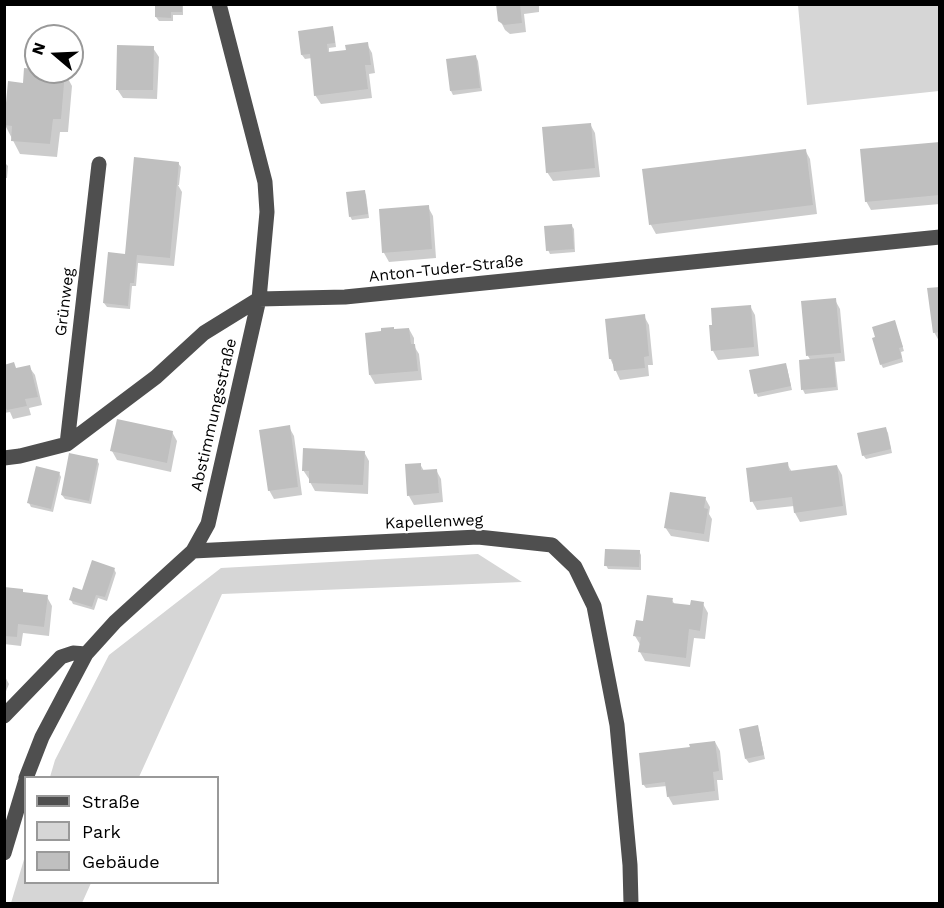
<!DOCTYPE html>
<meta charset="utf-8">
<style>
body{margin:0}
#map{position:relative;width:944px;height:908px;overflow:hidden;background:#fff;font-family:"Work Sans",sans-serif}
canvas{display:block}
.frame{position:absolute;inset:0;border:6px solid #000;pointer-events:none}
.legend{position:absolute;left:24px;top:776px;width:195px;height:108px;box-sizing:border-box;background:#fff;border:2px solid #999;margin:0;padding:8px 10px;list-style:none;font-size:18px;color:#000}
.legend li{display:flex;align-items:center;gap:12px;height:30px}
.legend b{width:30px;border:2px solid #999}
.north{position:absolute;left:24px;top:24px;width:60px;height:60px;box-sizing:border-box;background:#fff;border:2px solid #999;border-radius:50%;rotate:289deg;font-size:16px;font-weight:700;line-height:24px;text-align:center;color:#000}
.north::after{content:'';display:block;margin:auto;width:21px;height:27px;background:#000;clip-path:polygon(50% 0,100% 100%,50% 72%,0 100%)}
</style>
<div id="map">
<canvas width="944" height="908"></canvas>
<div class="frame"></div>
<ul class="legend">
<li><b style="height:8px;background:#4f4f4f"></b>Straße</li>
<li><b style="height:16px;background:#d6d6d6"></b>Park</li>
<li><b style="height:16px;background:#bfbfbf"></b>Gebäude</li>
</ul>
<div class="north">N</div>
</div>
<script>
const context = document.querySelector('canvas').getContext('2d');
context.lineJoin = 'round';
function fill(path, color) { context.fillStyle = color; context.fill(path, 'evenodd'); }
const toPath = rows => new Path2D(rows.map(r => 'M' + r).join(''));
function trace(path, color, width, dash) { context.strokeStyle = color; context.lineWidth = width; context.lineCap = dash ? 'butt' : 'round'; context.setLineDash(dash || []); context.stroke(path); }
function label(font, color, halo, rows, align = 'center') {
  context.font = font + ' "Work Sans",sans-serif'; context.lineWidth = 4.5; context.setLineDash([]); context.textBaseline = 'middle'; context.strokeStyle = halo; context.fillStyle = color; for (const [text, x, y, turn = 0] of rows) {
    context.save(); context.translate(x, y); context.rotate((+turn || 0) * Math.PI / 180); context.textAlign = isNaN(turn) ? turn : align; if (halo) context.strokeText(text, 0, 0); context.fillText(text, 0, 0); context.restore();
  }
}
fill(toPath([
 [798,5,939,5,939,91,807,105],
 [478,554,522,582,222,594,139,777,50,777,55,760,109,655,221,568],
 [25,856,26,882,91,883,82,903,11,903]
]), '#d6d6d6');
fill(toPath([
 [156,4,183,4,183,15,173,15,173,21,159,21,156,17],
 [495,4,547,4,539,6,539,12,524,14,526,32,510,34,505,30,500,20,498,7],
 [332,28,334,32,336,47,329,48,329,53,348,51,367,44,372,53,375,73,369,74,372,98,321,104,315,95,312,58,305,59,302,55,300,32],
 [153,48,159,57,157,99,123,98,117,89],
 [476,57,478,61,482,91,453,95,451,91],
 [36,70,36,72,65,73,72,86,68,132,60,132,57,157,20,154,5,125,24,85],
 [590,124,595,133,600,177,553,181,547,172],
 [940,143,940,204,871,210,866,201],
 [805,150,810,159,817,214,656,234,651,225,644,170],
 [4,162,8,166,7,178,4,178],
 [178,163,181,167,179,185,178,185,182,192,174,266,138,263,136,286,132,286,130,309,107,307,104,303,126,255],
 [364,191,366,195,369,218,352,220,350,216],
 [428,207,433,216,436,258,389,262,384,253,381,210],
 [571,225,574,229,575,252,550,254,548,250],
 [940,288,940,341,939,341,934,332],
 [835,300,840,309,845,361,835,362,838,390,805,394,803,390,811,361,808,356],
 [750,306,755,315,759,356,718,360,713,351],
 [644,316,649,325,653,365,648,365,649,376,620,380,610,358],
 [896,326,904,351,901,352,903,362,883,368,881,364],
 [409,329,414,338,414,346,419,354,422,380,375,384,370,375,394,331],
 [785,364,787,368,792,390,758,397,756,393],
 [4,366,17,370,29,367,35,375,42,405,29,408,31,415,13,419,10,412,4,413],
 [289,427,294,436,302,495,274,499,269,490],
 [886,429,888,433,892,453,866,459,863,455],
 [172,432,177,441,171,472,117,460,112,451],
 [364,452,369,461,368,494,315,491,310,482,310,479,309,479,303,470],
 [97,460,99,464,91,504,65,499,62,495],
 [420,464,424,471,436,470,441,479,443,502,414,505,409,496],
 [787,464,792,472,837,466,842,475,847,515,800,522,795,513,794,506,757,510,752,501],
 [59,473,61,477,53,512,31,507,29,503],
 [705,498,710,507,709,514,712,519,709,542,671,536,665,527],
 [639,551,641,555,641,570,608,569,606,565],
 [114,569,116,573,107,601,98,598,94,610,73,604,71,600],
 [4,588,22,590,24,594,47,597,52,606,49,636,23,633,21,646,4,644],
 [672,600,675,605,691,607,703,604,708,613,705,639,694,638,690,667,645,661,640,652,641,646,635,636],
 [4,675,9,684,4,696],
 [757,727,759,731,765,759,749,763,746,759],
 [715,742,720,751,723,780,717,780,719,800,673,805,668,796,667,786,646,788,643,784,691,749]
]), '#0003');
fill(toPath([
 [155,4,182,4,182,12,171,12,171,18,155,17],
 [496,4,520,4,522,23,504,25,498,21],
 [333,26,335,43,327,44,328,52,346,50,345,45,368,42,371,65,365,65,368,89,314,96,310,54,301,55,298,31],
 [117,45,154,46,153,90,116,90],
 [476,55,480,88,450,91,446,59],
 [24,68,36,69,36,72,65,72,61,119,53,119,50,144,11,141,12,126,4,125,8,81,23,83],
 [591,123,595,168,546,173,542,127],
 [940,142,940,195,865,202,860,149],
 [806,149,813,205,649,225,642,169],
 [134,157,179,162,170,258,137,255,134,283,130,283,128,306,103,303,108,252,125,254],
 [365,190,368,214,349,217,346,192],
 [429,205,432,249,382,253,379,209],
 [572,224,574,249,546,251,544,226],
 [940,287,940,332,933,333,927,288],
 [836,298,841,353,806,356,801,301],
 [751,305,754,347,711,351,709,325,712,325,711,308],
 [645,314,649,356,644,357,645,368,614,371,612,359,609,359,605,319],
 [895,320,903,347,899,348,902,358,880,365,872,338,875,337,872,327],
 [394,327,394,329,409,328,411,344,415,344,418,371,369,375,365,333,381,331,381,328],
 [834,357,836,387,801,390,799,360],
 [14,362,16,368,30,365,38,397,25,399,27,406,7,410,4,404,4,365],
 [786,363,791,386,754,394,749,370],
 [117,419,173,431,167,463,110,451],
 [290,425,298,487,268,491,259,430],
 [886,427,891,449,862,456,857,433],
 [303,448,365,451,363,485,309,483,309,471,302,471],
 [69,453,98,459,89,501,61,495],
 [788,462,789,471,837,465,843,506,794,513,792,497,750,502,746,468],
 [421,463,421,470,437,469,439,493,407,496,405,464],
 [36,466,60,472,51,509,27,503],
 [670,492,706,497,704,508,708,509,704,534,664,528],
 [605,549,640,550,639,567,604,566],
 [92,560,115,568,105,597,96,595,92,607,69,600,73,587,82,590],
 [4,587,23,589,23,592,48,595,44,627,18,624,17,637,4,636],
 [647,595,673,598,672,603,690,605,691,600,704,602,700,631,689,629,686,658,638,652,641,637,633,636,636,620,643,621],
 [758,725,764,755,745,759,739,729],
 [715,741,719,771,713,772,715,791,667,797,665,782,642,785,639,753,690,747,689,744]
]), '#bfbfbf');
trace(toPath([
 [67,444,99,164],
 [4,458,20,456,67,444,156,377,204,333,259,299,345,297,940,237],
 [193,551,478,537,552,545,575,567,594,606,617,725,630,865,631,904],
 [4,716,61,657,73,653,86,654],
 [26,778,42,737,86,654,115,622,193,551,208,524,259,299,267,212,265,182,219,4],
 [4,853,26,780]
]), '#4f4f4f', 15);
label('16px', '#000', '#fff', [
 ["Anton-Tuder-Straße",446,269,-6],
 ["Grünweg",65,302,-83],
 ["Abstimmungsstraße",214,415,-77],
 ["Kapellenweg",434,522,-2]
]);
</script>
